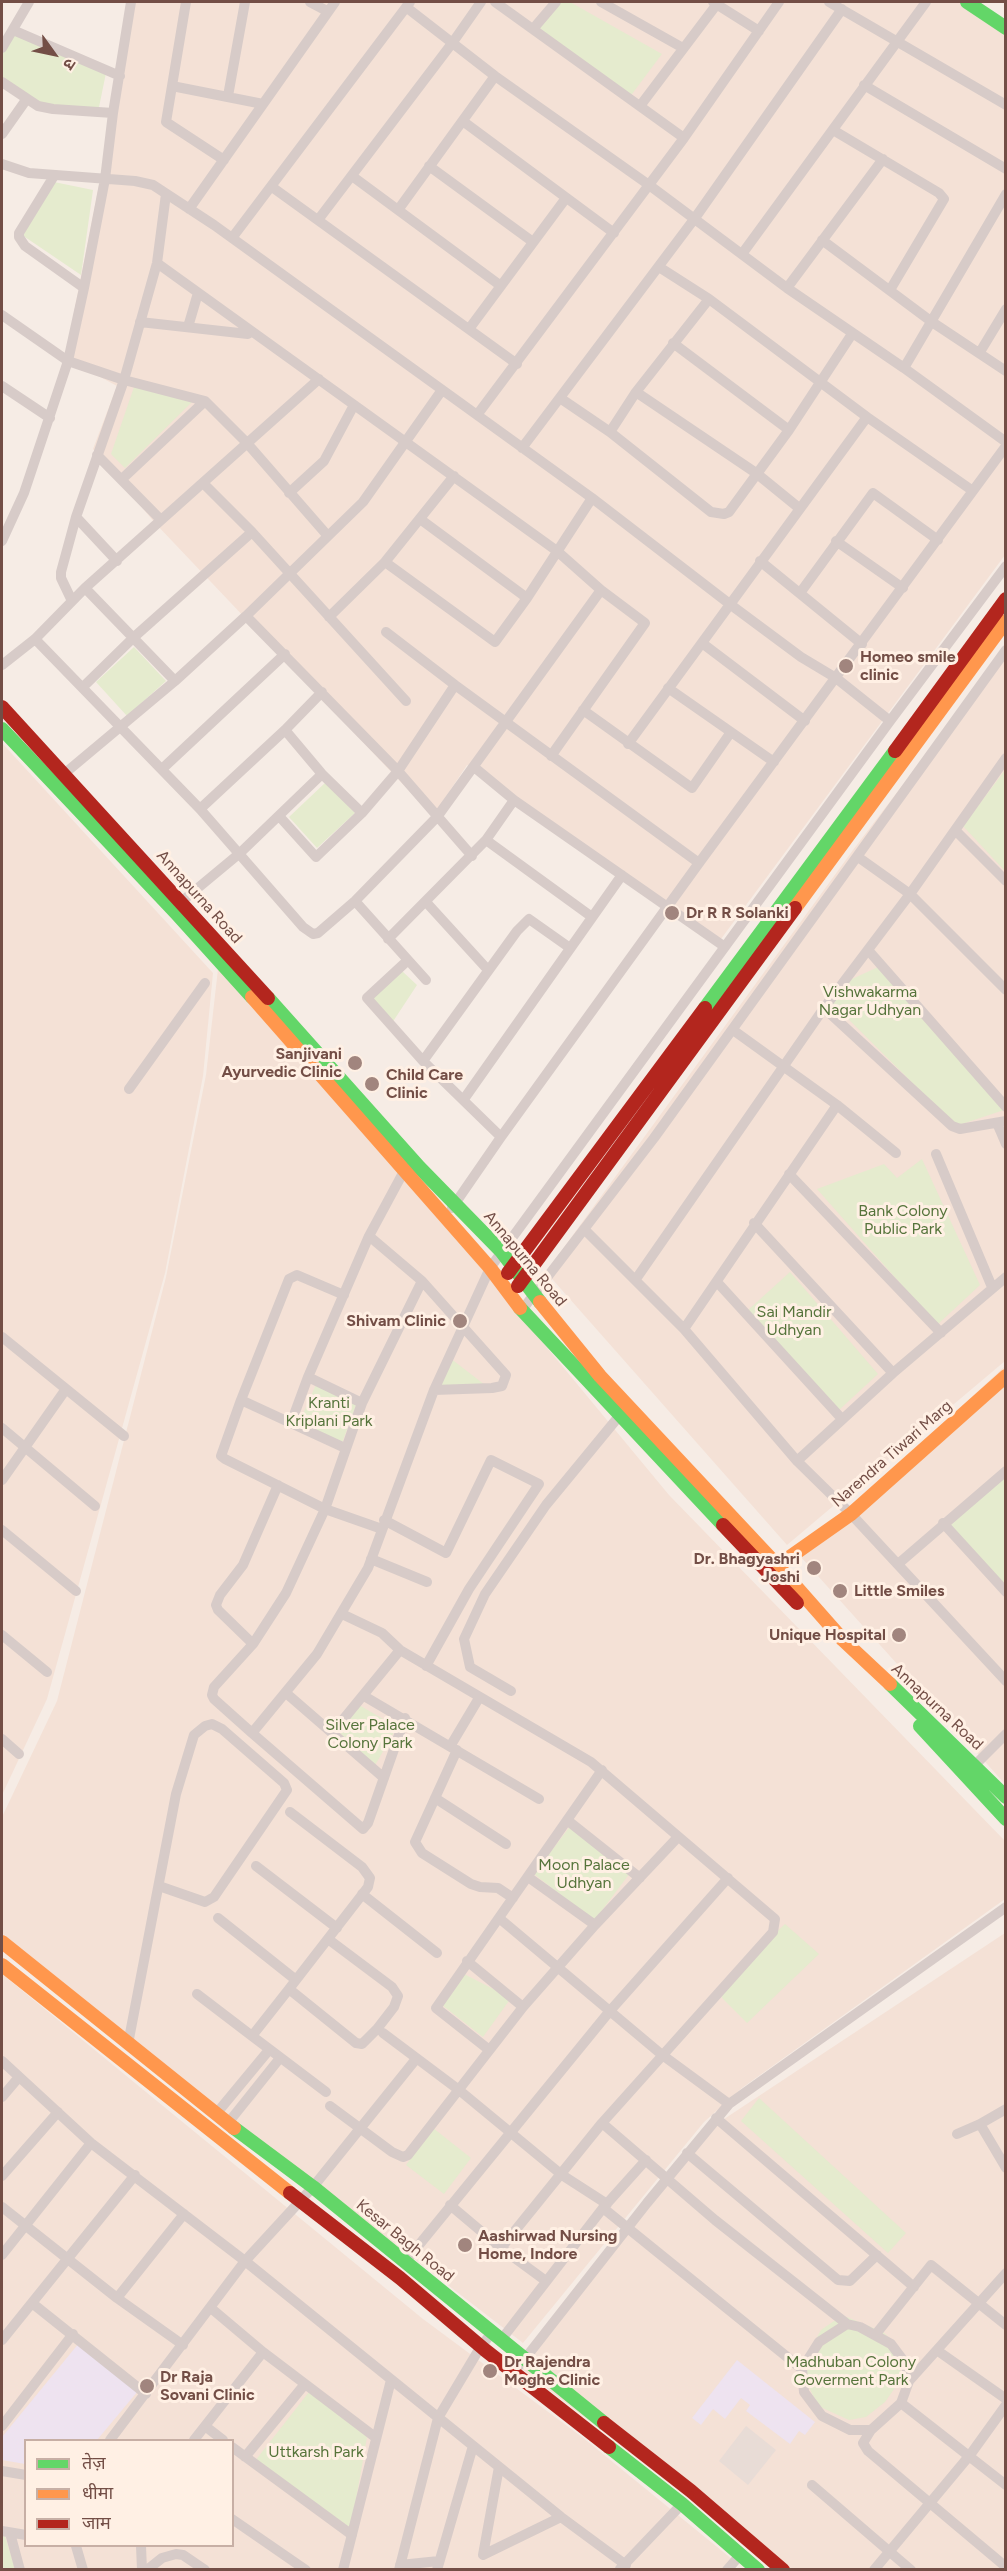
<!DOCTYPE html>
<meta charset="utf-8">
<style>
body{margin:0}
#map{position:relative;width:1007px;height:2571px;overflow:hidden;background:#f6ece5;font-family:Figtree,"Noto Sans Devanagari",sans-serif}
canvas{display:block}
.frame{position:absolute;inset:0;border:3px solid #734e46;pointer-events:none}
.legend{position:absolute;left:24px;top:2439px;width:210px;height:108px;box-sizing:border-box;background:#fff0e4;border:2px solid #c7afa5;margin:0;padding:8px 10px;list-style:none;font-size:18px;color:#734e46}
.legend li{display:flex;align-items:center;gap:12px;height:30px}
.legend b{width:30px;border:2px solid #c7afa5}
.north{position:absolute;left:24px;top:24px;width:60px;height:60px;-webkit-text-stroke:4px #fff0e4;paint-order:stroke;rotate:123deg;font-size:16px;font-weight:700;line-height:24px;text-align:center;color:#734e46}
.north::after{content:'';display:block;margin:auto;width:21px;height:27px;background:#734e46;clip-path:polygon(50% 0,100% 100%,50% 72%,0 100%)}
</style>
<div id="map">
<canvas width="1007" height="2571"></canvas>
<div class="frame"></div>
<ul class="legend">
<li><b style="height:8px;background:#63d668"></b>तेज़</li>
<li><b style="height:8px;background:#ff974d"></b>धीमा</li>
<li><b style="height:8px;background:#b3261e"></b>जाम</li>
</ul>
<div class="north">उ</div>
</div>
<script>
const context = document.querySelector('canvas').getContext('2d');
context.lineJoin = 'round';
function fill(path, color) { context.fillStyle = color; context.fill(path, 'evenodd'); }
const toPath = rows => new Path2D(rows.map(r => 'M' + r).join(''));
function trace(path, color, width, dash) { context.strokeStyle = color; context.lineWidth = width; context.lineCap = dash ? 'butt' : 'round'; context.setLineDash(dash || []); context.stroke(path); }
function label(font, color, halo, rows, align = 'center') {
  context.font = font + ' Figtree,sans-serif'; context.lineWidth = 6; context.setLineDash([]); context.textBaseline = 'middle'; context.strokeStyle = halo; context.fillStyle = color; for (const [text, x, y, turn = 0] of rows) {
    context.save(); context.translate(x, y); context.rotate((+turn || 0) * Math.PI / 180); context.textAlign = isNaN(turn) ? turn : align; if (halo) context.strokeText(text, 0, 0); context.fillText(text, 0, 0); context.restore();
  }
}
fill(toPath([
 [129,2,958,2,1005,29,1005,555,718,943,467,765,433,816,155,523,93,449,117,386,65,358,101,175],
 [1005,651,1005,1361,787,1545,546,1272,853,850],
 [2,743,213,973,203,1076,165,1273,47,1699,2,1795],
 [218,969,375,1140,669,1495,1005,1841,1005,1899,742,2088,704,2122,523,2343,2,1941,2,1817,57,1701,166,1277,206,1075],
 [1005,1366,1005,1784,800,1556],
 [1005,1933,1005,2569,780,2569,517,2365,703,2133],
 [2,1974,423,2319,582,2437,738,2564,733,2570,2,2569],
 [26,2440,232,2440,232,2546,26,2546]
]), '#f4e1d6');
fill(toPath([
 [746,2426,776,2450,748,2485,719,2461]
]), '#e8dcd6');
fill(toPath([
 [79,2343,138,2391,97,2440,26,2440,25,2464,2,2460,2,2437],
 [737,2360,815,2422,805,2435,799,2431,790,2444,746,2411,750,2405,741,2398,725,2419,713,2409,701,2425,692,2418]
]), '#eee3f0');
fill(toPath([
 [559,2,570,2,662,54,629,98,537,31],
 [14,35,106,73,98,112,30,101,2,80,2,54],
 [54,182,93,190,81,275,22,235],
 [134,387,192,402,125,468,111,454],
 [134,647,166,681,127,716,96,682],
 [1005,770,1005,871,963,826],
 [326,782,355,813,317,848,289,817],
 [878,967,1004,1110,956,1126,832,1003,852,979],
 [402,971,417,985,392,1023,371,1000],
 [922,1159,980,1285,937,1325,817,1189,884,1164,897,1178],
 [790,1272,878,1374,839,1410,747,1311],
 [450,1358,485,1385,441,1386],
 [318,1380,358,1400,342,1443,299,1423],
 [1005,1472,1005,1593,943,1523],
 [359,1705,397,1727,374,1767,338,1731],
 [571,1825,630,1873,594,1921,534,1874],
 [785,1924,819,1954,747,2023,722,1998,721,1984],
 [464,1974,511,1998,483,2037,442,2005],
 [759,2098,906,2233,888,2253,741,2121],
 [433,2128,471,2158,444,2194,406,2165],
 [847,2317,883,2332,898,2346,901,2364,899,2382,885,2402,866,2417,849,2420,818,2406,804,2377,802,2364,821,2330,834,2321],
 [309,2392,367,2437,351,2528,255,2461],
 [2,2535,5,2536,15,2569,2,2569]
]), '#e5ebce');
trace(toPath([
 [186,2,166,122,224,160],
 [310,2,327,11],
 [495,2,684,138],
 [601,2,683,48],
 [713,2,759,31],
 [829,2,1006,105],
 [406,7,495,76,649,185,787,288,904,368,1006,442],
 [533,29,556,2],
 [13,30,120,76],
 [2,48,29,2],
 [2,82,38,106,53,109,113,113],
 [864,85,1006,169],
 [172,86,263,104],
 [228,96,245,2],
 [640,106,717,4],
 [464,122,614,233],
 [833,130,939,193,944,199,890,290],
 [2,134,26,100],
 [2,164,29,173,135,181,153,185,214,225,592,498,731,605,801,657,836,678,890,721],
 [429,166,533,242],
 [54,176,19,233,19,237,25,246,84,288],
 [352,176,501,286],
 [272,187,517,364],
 [189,209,335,2],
 [398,210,495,76],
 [318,220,453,42,481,2],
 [232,238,410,2],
 [822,240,932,322,1006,371],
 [742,254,926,2],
 [157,263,557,551,601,590,645,623,551,756],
 [659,267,709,299,867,417,973,491],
 [787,288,883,159],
 [2,315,68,361,124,380,205,401,246,442,327,535],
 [140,322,248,334,251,331],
 [188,327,198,293],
 [469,329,566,198],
 [673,343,789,430],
 [980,352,1006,309],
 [904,368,1006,194],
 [2,386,50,418],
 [636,392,756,473,799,508],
 [560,398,610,432,711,512,724,514,729,512,789,430,852,334],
 [477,415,684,138,779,2],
 [610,432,636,392,709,299],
 [522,448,695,218,842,9],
 [97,455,161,520],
 [122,479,205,401],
 [203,483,252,532,406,701],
 [289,493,324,461,354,405],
 [76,517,117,561],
 [420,519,527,598],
 [2,541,24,493,68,361,84,288,105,179,113,113,131,2],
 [836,541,903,588],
 [760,561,862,644],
 [385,562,495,642,527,598,592,498],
 [85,588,175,681],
 [800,593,873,493,938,540],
 [72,601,61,578,61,572,76,517,124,380,157,263,166,194],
 [246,616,398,771,472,856],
 [329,617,385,562,454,476],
 [386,632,455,685,699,863],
 [35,639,200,809,303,927,313,934,318,933,355,901,437,817,601,590],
 [702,643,805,721],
 [2,665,35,639,85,588,319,379],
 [83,687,133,638,252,532],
 [668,688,774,762],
 [583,710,692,788,731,732],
 [285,730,322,774,362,813],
 [628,744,867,417],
 [474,767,514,800,725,947],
 [162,769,285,654],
 [58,779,175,681,246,616,363,502,442,390],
 [200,809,285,730,322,692],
 [279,816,316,857,362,813,398,771,455,685],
 [955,830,1006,881],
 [486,840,592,917],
 [858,857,910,894,1006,990],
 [355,901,426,980],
 [181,902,240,853,322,774],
 [426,902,488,970],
 [388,939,486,840,514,800],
 [868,950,1006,1107],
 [407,961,367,998,423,1061,501,1137],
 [824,1008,952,1126,960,1129,1006,1121],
 [733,1030,837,1105,896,1153],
 [423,1061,517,931,529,919,570,948],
 [129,1089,205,983],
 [464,1099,622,875],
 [997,1123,1006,1144],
 [936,1154,992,1287],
 [789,1174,941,1333],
 [452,1208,501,1137,699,863,1006,446],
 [754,1223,893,1373],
 [584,1229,684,1329,797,1461,851,1514,1006,1681],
 [369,1236,422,1281,506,1375,502,1386,492,1388,434,1390],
 [636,1279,824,1008,910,894,1006,758],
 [422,1281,362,1403,325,1509,286,1593,253,1644,214,1687,212,1695,214,1699,252,1733,317,1654,368,1568,434,1390,490,1268,890,721,1006,566],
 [717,1282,842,1419],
 [344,1295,297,1275,289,1279,241,1400,221,1456,225,1459,325,1509,382,1529],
 [522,1310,654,1138,1006,650],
 [684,1329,837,1105],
 [2,1337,124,1436],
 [308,1377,362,1403],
 [241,1400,345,1448],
 [291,1423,308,1377,369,1236,404,1171],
 [2,1428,95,1506],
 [797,1461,893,1373,1006,1277],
 [2,1480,66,1389],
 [384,1520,446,1553,491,1460,539,1484,469,1589,426,1666],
 [943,1523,1006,1592],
 [2,1530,76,1591],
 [371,1559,427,1582],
 [898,1564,1006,1471],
 [342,1614,382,1633,400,1650,591,1762,775,1919,773,1932,602,2123,501,2248],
 [2,1635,47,1672],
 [253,1644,218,1610,216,1605,220,1595,243,1565,278,1485],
 [511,1691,470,1667,464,1639,485,1594,546,1505,620,1415],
 [286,1693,384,1778],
 [364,1696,539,1799],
 [333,1732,400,1650],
 [252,1733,363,1829,368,1823,405,1718],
 [2,1739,19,1754],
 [451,1745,479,1698],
 [457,1750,415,1842,422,1853,471,1884,480,1887,498,1888,513,1898],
 [975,1765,1006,1734],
 [435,1798,506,1844],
 [567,1820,640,1878],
 [256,1866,337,1928],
 [528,1877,595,1925],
 [362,1894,437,1953],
 [218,1918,296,1980],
 [499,1918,661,2054,729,2104],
 [467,1961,523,2007],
 [289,1989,368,1887,370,1878,362,1867,290,1812],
 [197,1994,252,2036,289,1989,356,2043,362,2044,377,2029,394,2007,398,1996,392,1987,328,1939],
 [383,2033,459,2090,562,2175,607,2204],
 [252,2036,326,2092],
 [128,2044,176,1794,194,1735,205,1726,212,1724,222,1729,284,1783,287,1790,214,1897,205,1902,159,1886],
 [488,2049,436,2008,602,1770],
 [2,2061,91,2143,245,2261,561,2517,626,2565],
 [2,2097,19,2077],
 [330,2106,392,2152,403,2157,408,2155,523,2007,595,1925,678,1837],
 [216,2114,269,2050],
 [716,2118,914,2287],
 [228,2123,280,2058],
 [602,2123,715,2220,847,2324,860,2327,891,2344,906,2364,909,2381],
 [980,2124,1006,2168],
 [957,2134,980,2124,1006,2109],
 [687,2153,838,2280,850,2281,877,2255],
 [2,2176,58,2112],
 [450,2205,501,2248,546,2281],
 [2,2207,117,2298,183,2345],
 [603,2208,802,2369],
 [2,2255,91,2143],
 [405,2262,609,2012,728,1878],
 [1006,2273,909,2381,901,2403,871,2430,863,2443,868,2451,1006,2567],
 [117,2298,184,2214],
 [32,2303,146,2394],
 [212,2309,263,2352,375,2437],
 [847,2324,819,2342,802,2369,804,2392,822,2416,850,2430,871,2430],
 [876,2334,931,2265,1006,2325],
 [2,2340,135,2175],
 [501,2340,603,2208,646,2160],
 [938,2351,1006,2399],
 [520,2365,647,2203,729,2104,1006,1907],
 [901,2403,1006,2485],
 [2,2426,73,2334],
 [205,2426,223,2440],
 [110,2440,245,2261,313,2187,416,2059],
 [194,2440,263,2352],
 [232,2447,352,2535],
 [245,2457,305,2384],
 [499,2467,483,2555,561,2517],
 [2,2471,26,2475],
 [812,2485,911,2570],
 [232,2519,306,2570],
 [2,2531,26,2535],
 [10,2533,20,2570],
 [76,2546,83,2570],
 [141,2546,142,2570],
 [400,2565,439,2561],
 [620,2569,682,2504],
 [147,2570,162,2558,176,2554,183,2555,205,2570],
 [343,2570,391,2380],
 [399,2570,438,2418,481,2346,492,2333],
 [437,2570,473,2446],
 [727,2570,741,2554],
 [874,2570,970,2455,1006,2405]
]), '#d7cbc8', 10);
trace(toPath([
 [967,2,1006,28],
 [2,729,176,913,252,997],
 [268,998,419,1167,501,1251,540,1302],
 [705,1008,895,751],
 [520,1308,723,1525],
 [890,1684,1006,1797],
 [920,1726,1006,1819],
 [234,2128,313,2187,604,2423],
 [609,2447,682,2504,758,2570]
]), '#63d668', 14);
trace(toPath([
 [795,908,1006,621],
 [252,997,490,1268,520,1308],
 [540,1302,600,1376,776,1564,843,1640,890,1684],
 [770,1571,851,1514,1006,1376],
 [2,1942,234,2128],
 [2,1965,290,2193]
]), '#ff974d', 14);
trace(toPath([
 [2,707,268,998],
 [895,751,1006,599],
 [508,1273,705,1008],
 [518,1286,795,908],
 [723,1525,797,1603],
 [290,2193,400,2278,485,2350,609,2447],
 [604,2423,691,2491,783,2570]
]), '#b3261e', 14);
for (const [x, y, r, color] of [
 [846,666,8,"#a1857e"],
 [672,913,8,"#a1857e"],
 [355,1063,8,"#a1857e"],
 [372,1084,8,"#a1857e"],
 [460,1321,8,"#a1857e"],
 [814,1568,8,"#a1857e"],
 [840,1591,8,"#a1857e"],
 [899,1635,8,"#a1857e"],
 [465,2245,8,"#a1857e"],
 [490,2371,8,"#a1857e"],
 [147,2386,8,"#a1857e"]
]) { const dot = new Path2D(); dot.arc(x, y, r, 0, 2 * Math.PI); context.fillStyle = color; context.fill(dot); trace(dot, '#fff0e4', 2); }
label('bold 16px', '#734e46', '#fff0e4', [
 ["Homeo smile",860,657],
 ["clinic",860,675],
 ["Dr R R Solanki",686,913],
 ["Sanjivani",342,1054,"right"],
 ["Ayurvedic Clinic",342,1072,"right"],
 ["Child Care",386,1075],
 ["Clinic",386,1093],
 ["Shivam Clinic",446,1321,"right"],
 ["Dr. Bhagyashri",800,1559,"right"],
 ["Joshi",800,1577,"right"],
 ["Little Smiles",854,1591],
 ["Unique Hospital",886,1635,"right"],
 ["Aashirwad Nursing",478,2236],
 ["Home, Indore",478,2254],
 ["Dr Rajendra",504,2362],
 ["Moghe Clinic",504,2380],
 ["Dr Raja",160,2377],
 ["Sovani Clinic",160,2395]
], 'left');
label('16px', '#734e46', '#fff0e4', [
 ["Annapurna Road",199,897,48],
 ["Annapurna Road",525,1259,50],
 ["Narendra Tiwari Marg",892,1454,-41],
 ["Annapurna Road",937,1707,43],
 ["Kesar Bagh Road",405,2241,39]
]);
label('16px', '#56743b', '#fff0e4', [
 ["Vishwakarma",870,992],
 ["Nagar Udhyan",870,1010],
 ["Bank Colony",903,1211],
 ["Public Park",903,1229],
 ["Sai Mandir",794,1312],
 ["Udhyan",794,1330],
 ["Kranti",329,1403],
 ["Kriplani Park",329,1421],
 ["Silver Palace",370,1725],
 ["Colony Park",370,1743],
 ["Moon Palace",584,1865],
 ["Udhyan",584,1883],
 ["Madhuban Colony",851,2362],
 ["Goverment Park",851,2380],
 ["Uttkarsh Park",316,2452]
]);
</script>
